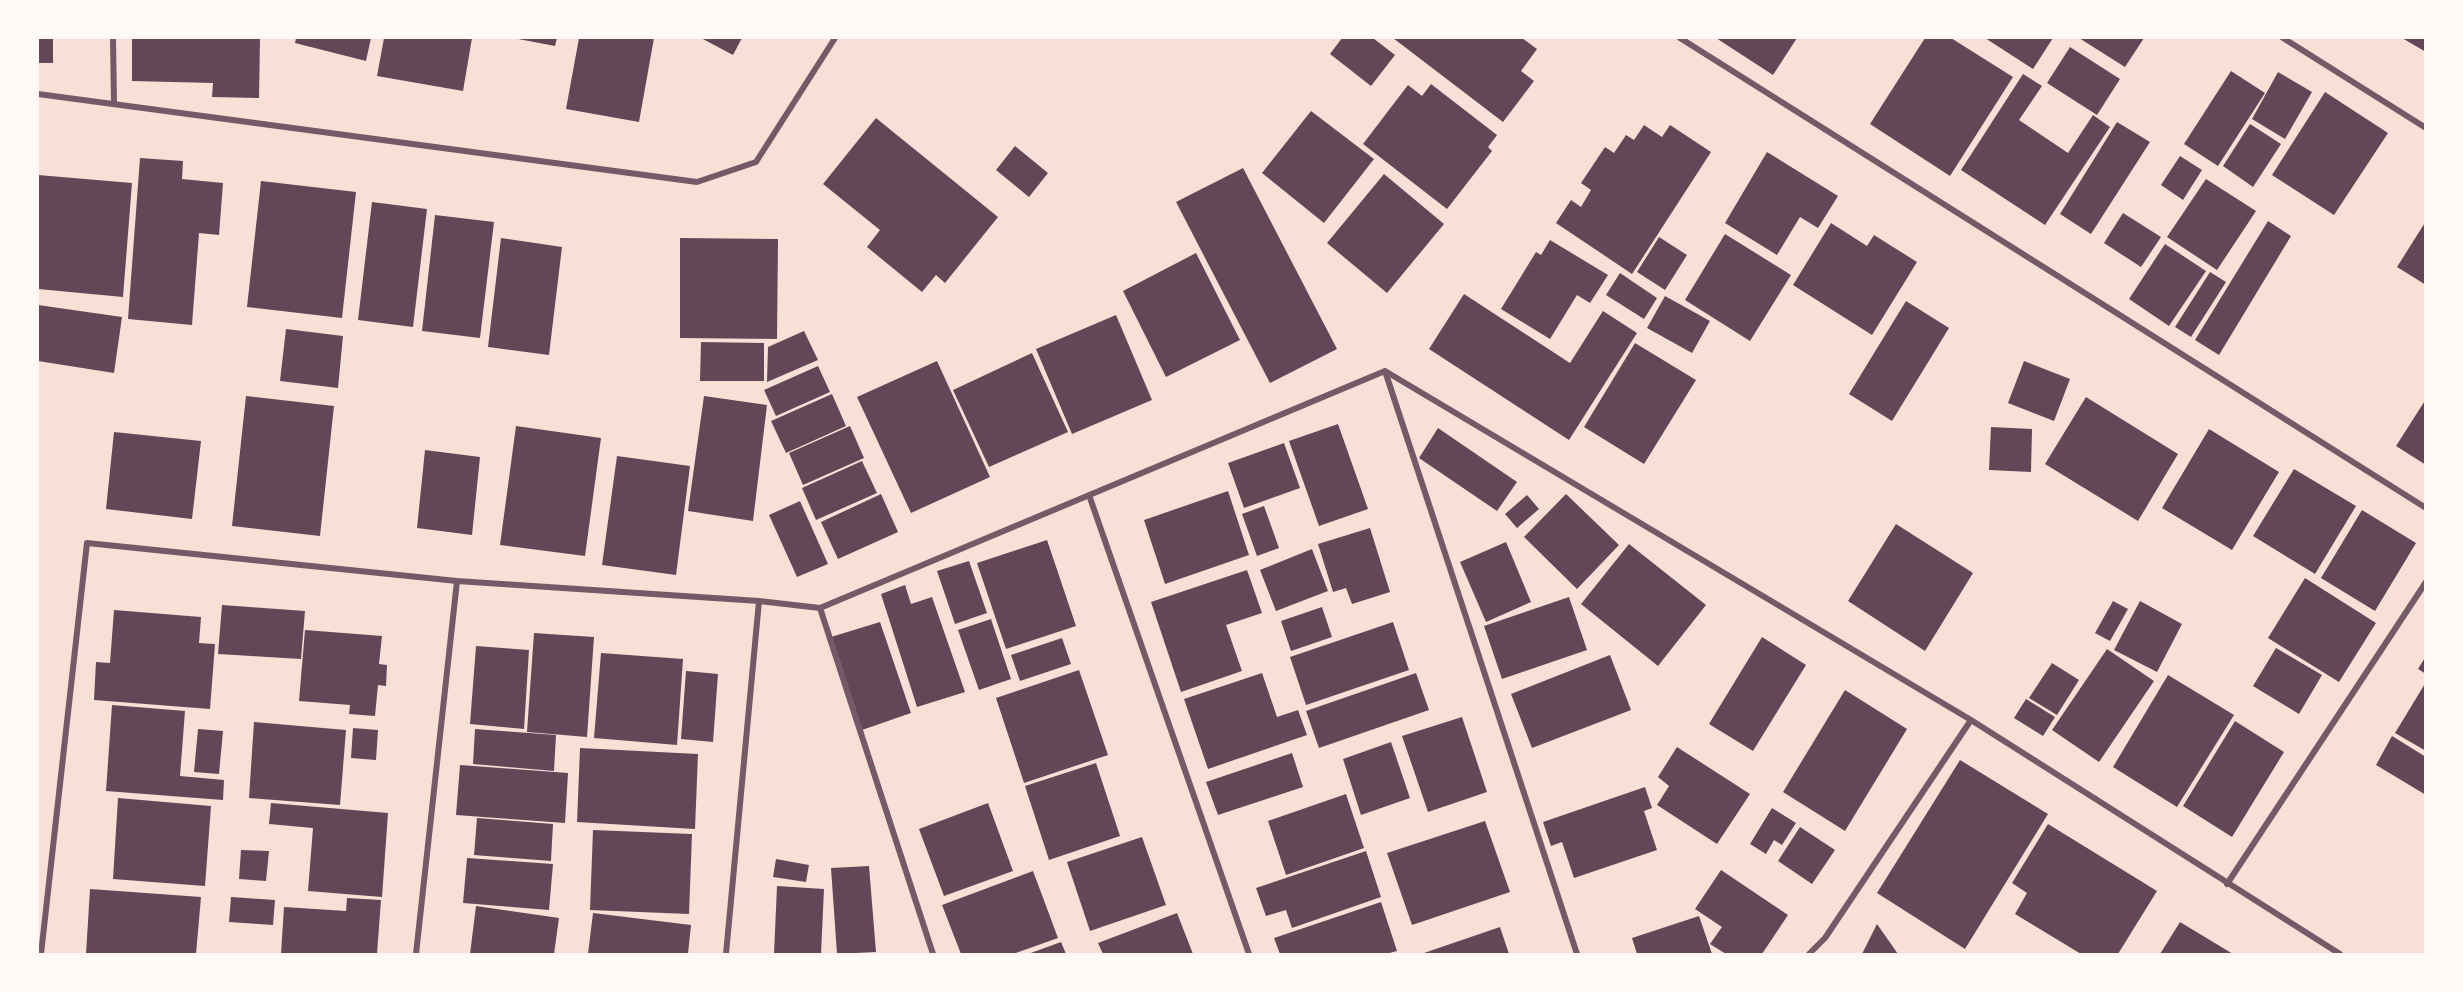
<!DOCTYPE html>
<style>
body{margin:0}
#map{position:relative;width:2463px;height:992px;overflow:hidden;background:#f7e1d7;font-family:"Nunito Sans",sans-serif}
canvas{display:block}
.frame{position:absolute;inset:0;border:39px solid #fffaf5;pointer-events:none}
</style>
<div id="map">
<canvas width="2463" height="992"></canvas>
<div class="frame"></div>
</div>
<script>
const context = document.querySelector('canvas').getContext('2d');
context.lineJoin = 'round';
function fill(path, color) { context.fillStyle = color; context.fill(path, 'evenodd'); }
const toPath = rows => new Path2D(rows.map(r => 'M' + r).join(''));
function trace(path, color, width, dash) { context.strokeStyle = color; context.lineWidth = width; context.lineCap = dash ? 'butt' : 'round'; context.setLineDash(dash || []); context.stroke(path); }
fill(toPath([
 [38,38,53,38,53,63,38,63],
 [132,38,260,38,259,98,212,97,213,83,132,81],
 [296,38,371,38,366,61,295,43],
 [384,38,472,38,463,91,377,76],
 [513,38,557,38,555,46],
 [579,38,654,38,639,122,566,109],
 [701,38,742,38,733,55],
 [1342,38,1373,38,1395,55,1371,86,1330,54],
 [1393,38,1522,38,1537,49,1521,71,1534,81,1503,122],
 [1716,38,1797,38,1773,75],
 [1925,38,1951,38,2013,77,1950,176,1870,124],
 [1985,38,2053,38,2033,69],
 [2079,38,2144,38,2125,67],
 [2402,38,2426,38,2426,52],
 [2070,47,2120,79,2097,115,2047,83],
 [2231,71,2265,93,2218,166,2184,144],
 [2278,72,2312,92,2285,139,2252,119],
 [2023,74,2042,86,2019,120,2068,153,2093,115,2110,127,2045,225,1961,170],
 [1431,84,1497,135,1488,147,1492,151,1447,209,1363,144,1408,85,1422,96],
 [2325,92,2388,133,2334,215,2272,175],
 [1311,111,1374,159,1324,223,1262,173],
 [876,118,998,217,945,283,936,275,922,292,867,247,880,230,823,184],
 [2117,122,2150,142,2091,234,2060,214],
 [2250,124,2281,144,2253,187,2223,166],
 [1644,125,1662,137,1670,125,1711,152,1632,274,1556,223,1571,200,1581,207,1591,190,1581,183,1605,147,1614,153,1626,135,1634,140],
 [1015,146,1048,173,1029,197,996,170],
 [1767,152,1838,196,1818,228,1800,217,1777,255,1725,223],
 [2180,156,2202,170,2183,200,2161,185],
 [140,158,183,161,182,179,223,183,219,235,199,233,192,325,128,319],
 [1243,168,1337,349,1270,383,1176,202],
 [1384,174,1444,224,1387,293,1327,243],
 [38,175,132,183,123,297,38,289],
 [2206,179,2256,211,2217,270,2167,237],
 [261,181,356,192,342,318,247,307],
 [372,202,427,209,413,327,358,320],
 [2123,213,2161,237,2141,267,2104,243],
 [435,215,494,222,480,338,422,331],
 [2268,221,2291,236,2219,355,2195,340],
 [2426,221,2426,285,2397,267],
 [1831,223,1867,246,1874,235,1917,262,1872,335,1793,285],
 [1725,234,1791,275,1750,341,1685,300],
 [1659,237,1687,255,1665,290,1637,272],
 [501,238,562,247,549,355,488,347],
 [680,238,778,239,777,339,680,338],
 [1550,240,1608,275,1590,303,1577,295,1550,339,1501,309,1536,252,1541,255],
 [2165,244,2206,271,2169,326,2129,299],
 [1196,253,1240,340,1166,377,1123,291],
 [2210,272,2226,282,2191,337,2175,327],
 [1620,273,1657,298,1644,319,1606,295],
 [1464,294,1570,363,1603,311,1637,333,1569,440,1429,349],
 [1665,296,1710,321,1692,353,1647,328],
 [1906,301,1949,328,1892,421,1849,394],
 [38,305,122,317,114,373,38,361],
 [1116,315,1152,400,1072,434,1036,349],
 [286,329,343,336,338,388,280,381],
 [804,331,818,360,767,382,768,347],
 [701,342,764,343,764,381,700,381],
 [1635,343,1696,380,1644,464,1584,427],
 [1032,353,1068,432,989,467,953,390],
 [937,361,990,477,911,513,857,397],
 [2024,361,2070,379,2054,421,2008,403],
 [818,366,830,392,776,416,764,390],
 [832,394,846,426,786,453,771,421],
 [246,396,334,406,320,536,232,526],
 [704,396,767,405,753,521,688,511],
 [2086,397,2178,454,2138,521,2045,464],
 [2426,399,2426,465,2396,446],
 [1338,424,1368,509,1319,526,1289,441],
 [516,426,601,438,585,556,500,545],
 [850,426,864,458,803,485,789,453],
 [1991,427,2032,429,2031,472,1989,470],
 [1438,428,1517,482,1497,511,1419,458],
 [2209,429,2279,472,2232,550,2162,508],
 [114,432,201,441,192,519,106,509],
 [1284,443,1300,488,1244,508,1228,463],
 [425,450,480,457,472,535,417,528],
 [617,456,690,466,676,575,602,565],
 [862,461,877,493,816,520,802,488],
 [2294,469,2356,506,2315,574,2253,536],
 [1228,491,1249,555,1165,584,1144,520],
 [881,494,898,532,838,559,821,522],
 [1566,494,1619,545,1577,589,1524,537],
 [1527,495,1539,509,1517,528,1505,514],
 [800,501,828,564,797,577,769,515],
 [1264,506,1279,548,1257,556,1242,514],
 [2362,510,2416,543,2375,611,2321,578],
 [1896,524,1973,573,1925,651,1848,601],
 [1370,528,1390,592,1352,604,1346,588,1333,592,1318,544],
 [1047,540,1076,626,1006,649,977,563],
 [1506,542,1531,602,1486,622,1460,562],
 [1629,544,1706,605,1658,666,1581,604],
 [1312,549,1328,591,1276,611,1260,570],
 [969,561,987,613,955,624,937,571],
 [1247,570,1262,613,1226,625,1242,671,1181,692,1151,602],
 [2305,578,2376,623,2339,682,2268,638],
 [905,585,911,604,932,597,965,692,917,707,881,594],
 [1569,597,1587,650,1502,679,1484,626],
 [2113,601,2128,609,2110,641,2095,633],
 [2140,601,2182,624,2157,672,2114,650],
 [222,605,305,611,301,659,218,654],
 [1322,607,1332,637,1291,651,1281,621],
 [114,610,201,617,199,643,215,644,210,709,94,700,96,662,110,663],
 [991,619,1011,679,979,690,958,630],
 [880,622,911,713,862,730,831,637],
 [1393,622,1409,670,1306,705,1290,657],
 [305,630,382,636,379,664,387,665,386,686,378,685,375,716,349,714,350,705,299,701],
 [534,633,594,637,587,737,527,732],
 [1762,637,1806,665,1753,751,1709,724],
 [1062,638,1071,664,1020,681,1011,655],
 [476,646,529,650,524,729,470,724],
 [2276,648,2322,675,2299,714,2253,686],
 [2107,649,2154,681,2099,762,2052,730],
 [601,653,683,659,677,745,594,738],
 [1610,655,1631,710,1532,748,1511,694],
 [2426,656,2426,674,2418,669],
 [2052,663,2079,680,2057,715,2029,698],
 [1079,670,1108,755,1024,783,996,698],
 [686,671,718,674,713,742,681,739],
 [1262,673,1277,717,1298,710,1307,735,1208,769,1184,699],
 [1416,673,1429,710,1319,748,1306,711],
 [2168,675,2234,715,2177,807,2113,767],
 [2426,682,2426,751,2395,733],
 [1845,690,1907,729,1845,831,1783,792],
 [2026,699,2055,717,2043,736,2014,718],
 [112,705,185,711,180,776,224,780,223,800,106,791],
 [1462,717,1487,792,1428,812,1402,736],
 [2235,721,2284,752,2232,837,2183,806],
 [254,722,346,730,340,805,249,798],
 [353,728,378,730,376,760,351,758],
 [198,729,223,731,219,774,194,772],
 [475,729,556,735,554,771,473,764],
 [2392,736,2426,757,2426,795,2376,765],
 [1391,742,1410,798,1361,815,1343,759],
 [1677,747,1750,794,1717,844,1657,805,1669,786,1658,777],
 [580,748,698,754,695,829,577,822],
 [1292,753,1303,787,1218,815,1206,782],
 [1960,760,2048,814,1965,949,1877,893],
 [1096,763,1120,836,1049,860,1025,786],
 [460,765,568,773,565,823,456,815],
 [1645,787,1652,808,1644,811,1657,850,1574,878,1562,842,1551,846,1543,822],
 [1346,794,1364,848,1286,875,1268,821],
 [118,798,211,806,205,886,113,879],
 [271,803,388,813,382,897,308,891,313,828,269,824],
 [988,803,1013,871,944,896,919,829],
 [1772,808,1796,823,1782,845,1774,840,1766,854,1750,844],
 [477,818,553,824,551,861,474,855],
 [1485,821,1510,892,1412,925,1387,853],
 [2048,824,2157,891,2118,954,2081,954,2015,914,2027,893,2012,883],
 [1800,827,1835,850,1812,884,1778,861],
 [593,830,692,834,689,914,590,910],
 [1142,837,1166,905,1090,931,1067,862],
 [241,850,269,851,266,881,239,879],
 [1366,851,1381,897,1292,928,1286,910,1266,916,1256,888],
 [467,858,553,864,549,910,463,903],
 [776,859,809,865,806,882,773,877],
 [869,866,876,952,837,954,831,868],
 [1721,870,1788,915,1762,954,1726,954,1710,944,1722,927,1695,909],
 [1033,871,1058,938,1013,954,961,954,942,905],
 [777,886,824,889,821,954,774,954],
 [90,889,201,897,196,954,86,954],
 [231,897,275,900,273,925,229,922],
 [347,898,381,900,377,954,281,954,284,907,346,911],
 [1381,902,1397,951,1386,954,1280,954,1274,938],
 [476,906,559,918,554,954,470,954],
 [593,913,691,925,688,954,588,954],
 [1177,913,1193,954,1103,954,1098,943],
 [1699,916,1712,954,1637,954,1632,938],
 [2180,922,2233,954,2160,954],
 [1877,924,1898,954,1862,954],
 [1500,927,1509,954,1421,954],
 [1061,942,1066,954,1028,954]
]), '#644757');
trace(toPath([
 [113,38,114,104],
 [1680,38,2426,508],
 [2283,38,2426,128],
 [38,94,697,182,756,162,835,38],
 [1385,371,1971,720,2340,954],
 [1385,371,1577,954],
 [1089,495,1249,954],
 [820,608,933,954],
 [2227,884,2426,582],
 [41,954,87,543,457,581,759,601,820,608,1385,371],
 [416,954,457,581],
 [726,954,759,601],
 [1809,954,1825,938,1971,720]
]), '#755966', 6);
</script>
